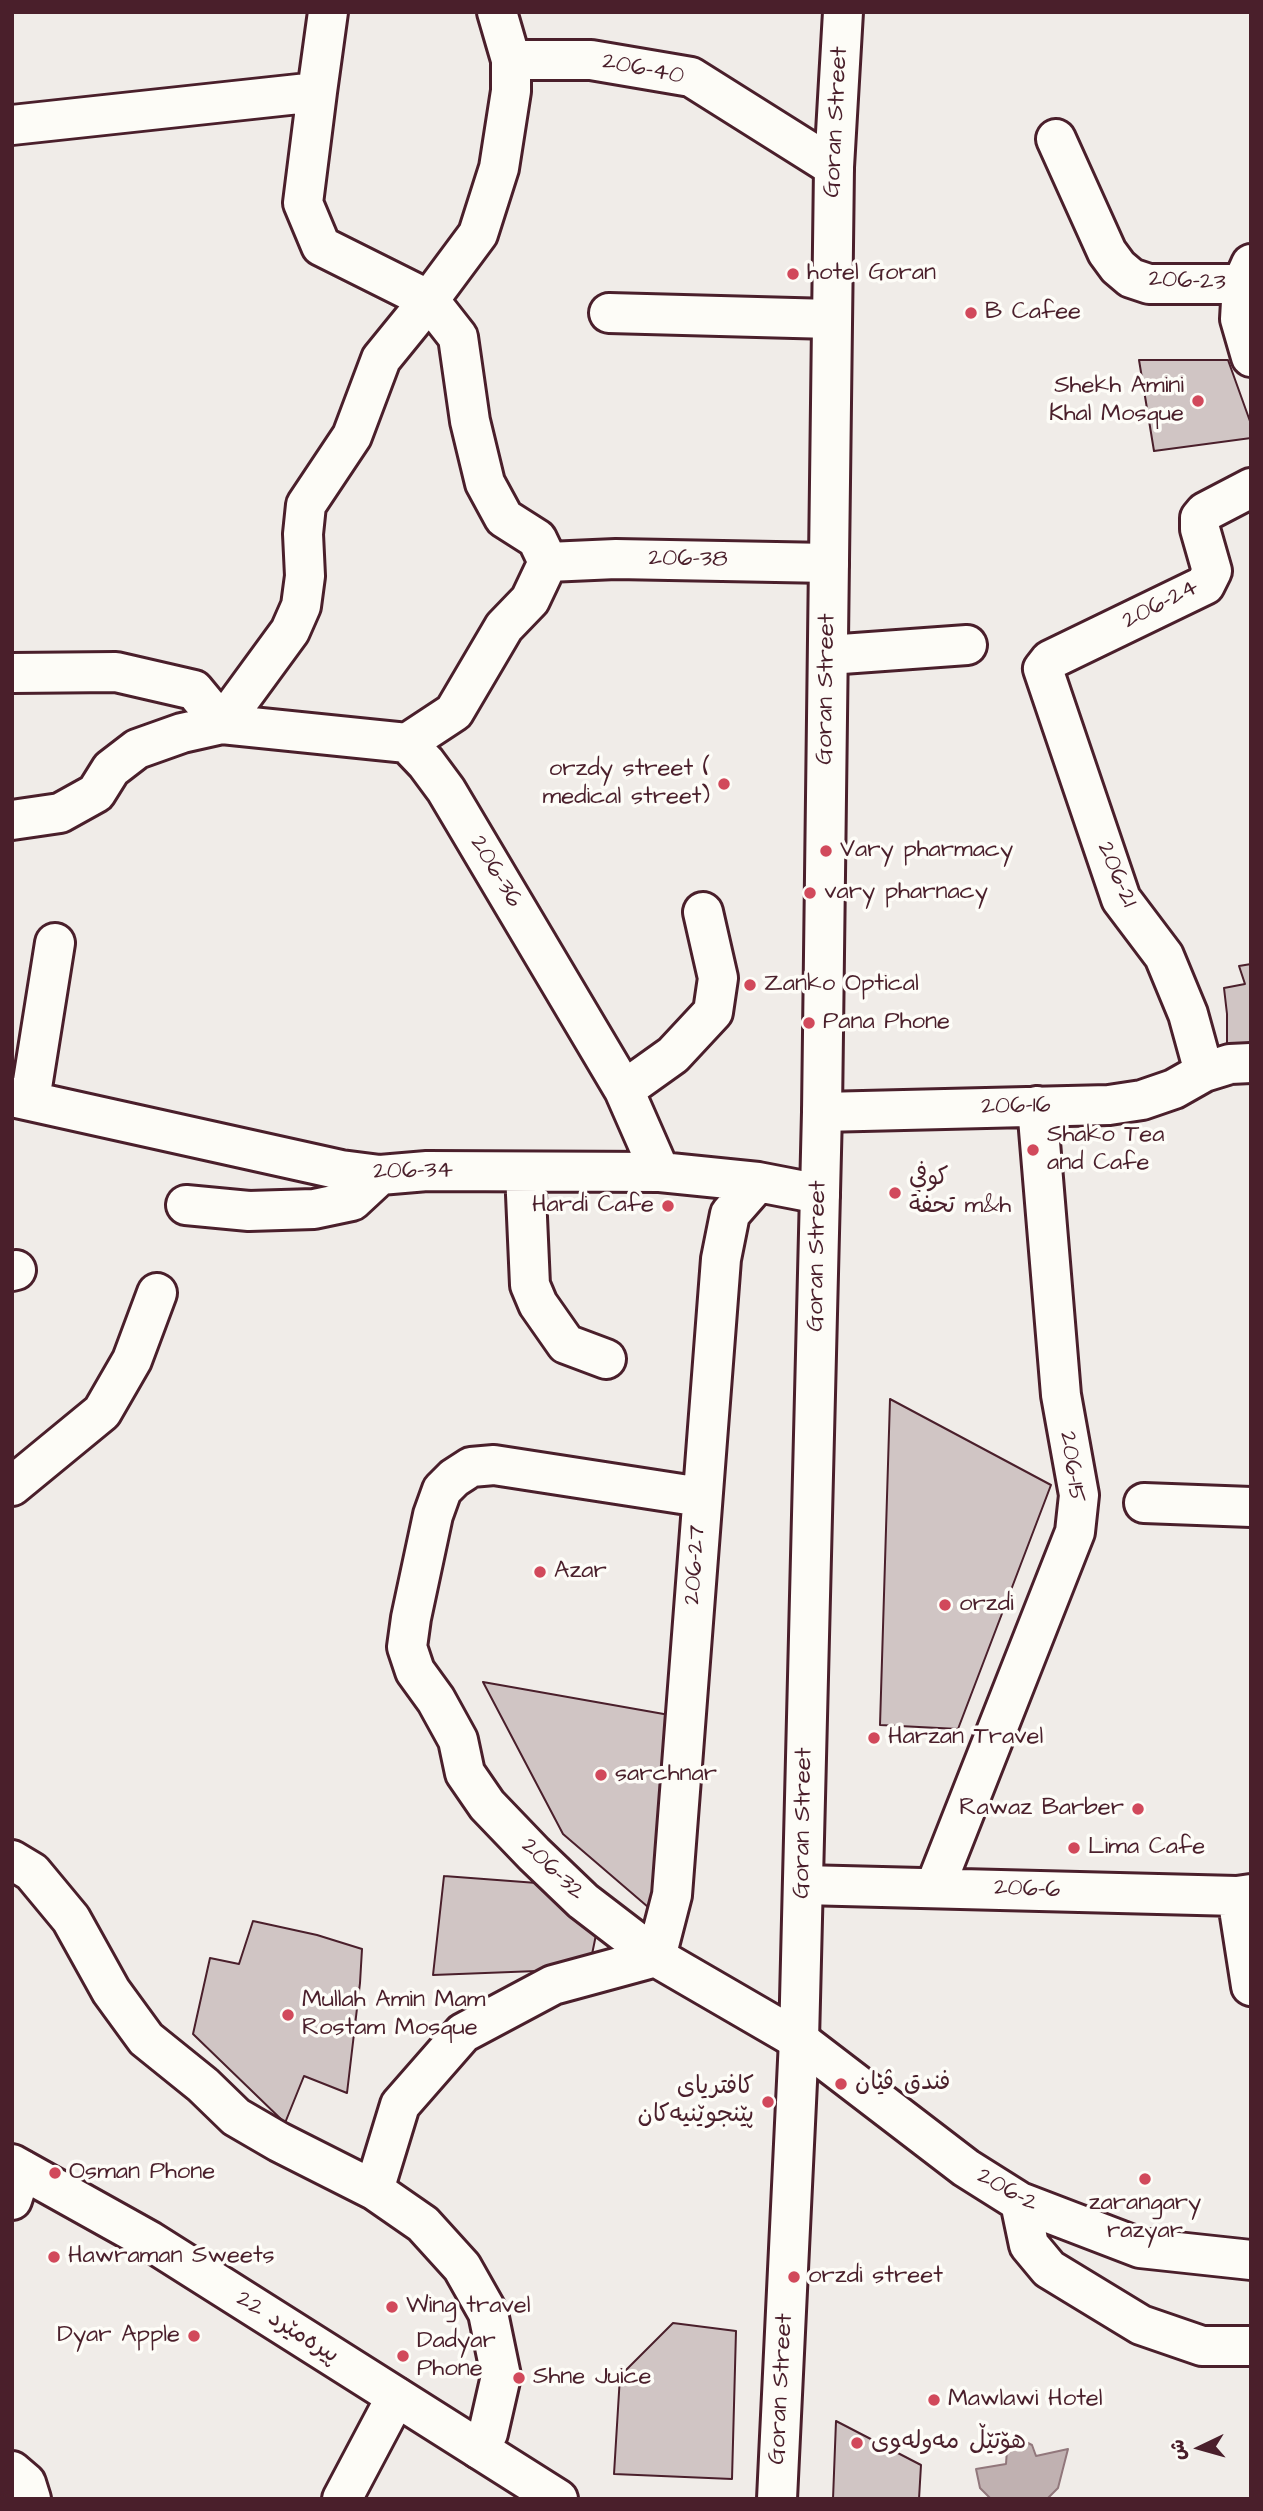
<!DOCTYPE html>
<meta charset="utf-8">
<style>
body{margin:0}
#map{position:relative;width:1263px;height:2511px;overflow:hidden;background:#fdfcf7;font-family:"Architects Daughter","Playpen Sans Arabic",sans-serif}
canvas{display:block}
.frame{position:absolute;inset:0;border:14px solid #4a1f2b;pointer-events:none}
.north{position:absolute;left:1165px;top:2413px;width:70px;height:70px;-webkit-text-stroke:5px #fdfcf7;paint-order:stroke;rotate:265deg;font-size:19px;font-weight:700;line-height:28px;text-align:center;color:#4a1f2b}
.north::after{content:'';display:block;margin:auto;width:24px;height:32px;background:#4a1f2b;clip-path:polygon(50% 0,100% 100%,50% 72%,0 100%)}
</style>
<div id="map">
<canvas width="1263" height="2511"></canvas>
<div class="frame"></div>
<div class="north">ش</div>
</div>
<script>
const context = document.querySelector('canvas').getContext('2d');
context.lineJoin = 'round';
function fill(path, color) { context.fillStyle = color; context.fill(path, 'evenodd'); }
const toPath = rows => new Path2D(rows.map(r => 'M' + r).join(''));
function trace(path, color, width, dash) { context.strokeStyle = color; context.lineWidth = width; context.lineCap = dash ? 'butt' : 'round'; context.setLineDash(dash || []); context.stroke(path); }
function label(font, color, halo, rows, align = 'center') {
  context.font = font + ' "Architects Daughter","Playpen Sans Arabic",sans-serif'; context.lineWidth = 7; context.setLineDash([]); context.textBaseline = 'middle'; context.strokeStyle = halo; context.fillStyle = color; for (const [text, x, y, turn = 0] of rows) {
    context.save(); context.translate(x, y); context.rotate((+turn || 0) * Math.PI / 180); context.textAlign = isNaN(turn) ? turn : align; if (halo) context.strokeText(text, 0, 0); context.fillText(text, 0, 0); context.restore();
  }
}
fill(toPath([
 [12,12,1251,12,1251,2499,12,2499]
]), '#f0ece8');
const water = toPath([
 [1013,2440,1022,2440,1032,2445,1036,2456,1068,2449,1058,2488,1047,2499,991,2499,980,2488,976,2469,1006,2464,1007,2449,1013,2440]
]);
fill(water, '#c0b1b1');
trace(water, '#91777b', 2);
const building = toPath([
 [1139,360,1228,360,1251,424,1251,438,1154,451,1139,360],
 [1251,964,1251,1047,1227,1048,1227,1014,1224,988,1245,984,1239,966,1251,964],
 [890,1399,1051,1485,958,1729,880,1725,890,1399],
 [483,1682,675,1716,662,1903,648,1907,563,1834,483,1682],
 [444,1876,537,1883,598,1925,589,1969,433,1975,444,1876],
 [253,1921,317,1935,362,1949,360,1983,347,2093,304,2076,285,2123,193,2034,210,1958,239,1964,253,1921],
 [673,2323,736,2331,732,2479,614,2474,620,2376,673,2323],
 [836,2421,921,2465,919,2499,833,2499,836,2421]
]);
fill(building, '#d0c5c4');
trace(building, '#4a1f2b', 2);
const minor = toPath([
 [511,60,591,60,691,77,834,167],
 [317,92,303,203,321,246,429,300,458,337,470,421,485,483,504,518,537,539,548,562,530,600,504,627,454,712,407,743],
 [12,125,317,92,328,12],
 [1056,139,1107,252,1118,267,1131,278,1149,284,1242,284],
 [1251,264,1242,284,1240,319,1251,357],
 [609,313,831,319],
 [548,562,616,559,829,563],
 [828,655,967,645],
 [12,673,116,672,194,690,222,724,290,631,301,606,305,576,303,534,306,505,352,436,381,359,429,300,478,234,499,168,511,91,511,60,497,12],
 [12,820,60,813,96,793,111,769,137,749,182,733,222,724,407,743,426,763,446,790,624,1090,660,1172],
 [1204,1072,1188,1014,1164,956,1121,899,1043,669,1050,660,1205,585,1212,571,1200,529,1200,518,1205,512,1251,488],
 [624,1090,673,1055,713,1012,718,978,703,912],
 [12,1097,341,1170,380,1175,427,1171,660,1172,758,1182,820,1194],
 [30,1100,55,943],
 [822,1112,1109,1105,1142,1100,1174,1089,1204,1072,1230,1064,1251,1063],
 [525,1172,530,1285,538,1304,566,1344,606,1359],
 [186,1205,249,1211,314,1209,352,1201,380,1175],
 [12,1271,16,1270],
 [12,1486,102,1412,132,1360,157,1293],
 [701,1497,494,1465,471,1467,454,1478,442,1490,433,1515,411,1618,407,1647,415,1671,436,1700,458,1740,465,1773,487,1805,534,1854,583,1901,656,1957,799,2040,966,2168,1020,2202,1140,2248,1251,2260],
 [1144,1503,1251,1507],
 [12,1860,32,1872,71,1919,111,1991,146,2039,203,2085,236,2117,279,2142,374,2190,423,2224,462,2267,488,2313,501,2376,488,2433,479,2449],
 [803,1885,1237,1896,1251,1894],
 [935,1887,1075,1532,1079,1495,1061,1395,1037,1106],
 [1237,1896,1251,1986],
 [656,1957,672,1895,721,1259,730,1214,758,1182],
 [374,2190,400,2105,463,2033,553,1985,656,1957],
 [12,2200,22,2170],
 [1020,2202,1029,2245,1049,2269,1141,2325,1202,2346,1251,2346],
 [12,2471,26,2483,31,2499],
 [342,2499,396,2397]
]);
const major = toPath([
 [12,2164,150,2241,558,2499],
 [777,2499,799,2040,822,1112,834,167,843,12]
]);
trace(minor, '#4a1f2b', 44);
trace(major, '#4a1f2b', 44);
trace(minor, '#fdfcf7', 38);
trace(major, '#fdfcf7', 38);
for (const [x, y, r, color] of [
 [793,274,7,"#d1495b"],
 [971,313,7,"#d1495b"],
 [1198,401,7,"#d1495b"],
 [724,784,7,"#d1495b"],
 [826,851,7,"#d1495b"],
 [810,893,7,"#d1495b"],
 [750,985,7,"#d1495b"],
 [809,1023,7,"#d1495b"],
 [1033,1150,7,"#d1495b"],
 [895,1193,7,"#d1495b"],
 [668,1206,7,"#d1495b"],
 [540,1572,7,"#d1495b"],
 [945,1605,7,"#d1495b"],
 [874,1738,7,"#d1495b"],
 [601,1775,7,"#d1495b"],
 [1138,1809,7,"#d1495b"],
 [1074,1848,7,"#d1495b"],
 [288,2015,7,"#d1495b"],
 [841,2084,7,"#d1495b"],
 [768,2102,7,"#d1495b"],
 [55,2173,7,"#d1495b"],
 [1145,2179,7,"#d1495b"],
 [54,2257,7,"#d1495b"],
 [794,2277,7,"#d1495b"],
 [392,2307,7,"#d1495b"],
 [194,2336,7,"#d1495b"],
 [403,2356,7,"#d1495b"],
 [519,2378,7,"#d1495b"],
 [934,2400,7,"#d1495b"],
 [857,2443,7,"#d1495b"]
]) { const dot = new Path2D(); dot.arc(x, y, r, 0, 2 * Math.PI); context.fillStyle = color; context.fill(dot); trace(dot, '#fdfcf7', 2.5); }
label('24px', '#4a1f2b', '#fdfcf7', [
 ["206-40",643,70,11],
 ["Goran Street",837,122,-87],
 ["206-23",1187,282,3],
 ["206-38",688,560,1],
 ["206-24",1161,605,-27],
 ["Goran Street",827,689,-89],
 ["206-36",495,872,59],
 ["206-21",1116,875,67],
 ["206-16",1016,1107,-1],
 ["206-34",413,1172,-1],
 ["Goran Street",818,1256,-89],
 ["206-15",1071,1467,82],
 ["206-27",696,1565,-86],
 ["Goran Street",804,1823,-89],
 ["206-32",552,1870,44],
 ["206-6",1027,1890,2],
 ["206-2",1007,2191,29],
 ["22 پیرەمێرد",287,2328,32],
 ["Goran Street",782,2389,-87]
]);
label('24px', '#4a1f2b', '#fdfcf7', [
 ["hotel Goran",807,274],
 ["B Cafee",985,313],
 ["Shekh Amini",1184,387,"right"],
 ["Khal Mosque",1184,415,"right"],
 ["orzdy street (",710,770,"right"],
 ["medical street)",710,798,"right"],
 ["Vary pharmacy",840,851],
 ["vary pharnacy",824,893],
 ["Zanko Optical",764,985],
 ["Pana Phone",823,1023],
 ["Shako Tea",1047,1136],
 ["and Cafe",1047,1164],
 ["كوفي",909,1179],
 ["تحفة m&h",909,1207],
 ["Hardi Cafe",654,1206,"right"],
 ["Azar",554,1572],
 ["orzdi",959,1605],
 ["Harzan Travel",888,1738],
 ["sarchnar",615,1775],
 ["Rawaz Barber",1124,1809,"right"],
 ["Lima Cafe",1088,1848],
 ["Mullah Amin Mam",302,2001],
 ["Rostam Mosque",302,2029],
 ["فندق ڤيان",855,2084],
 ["کافتریای",754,2088,"right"],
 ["پێنجوێنیەکان",754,2116,"right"],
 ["Osman Phone",69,2173],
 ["zarangary",1145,2204,"center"],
 ["razyar",1145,2232,"center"],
 ["Hawraman Sweets",68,2257],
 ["orzdi street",808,2277],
 ["Wing travel",406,2307],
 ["Dyar Apple",180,2336,"right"],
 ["Dadyar",417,2342],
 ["Phone",417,2370],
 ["Shne Juice",533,2378],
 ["Mawlawi Hotel",948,2400],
 ["هۆتێڵ مەولەوی",871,2443]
], 'left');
</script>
